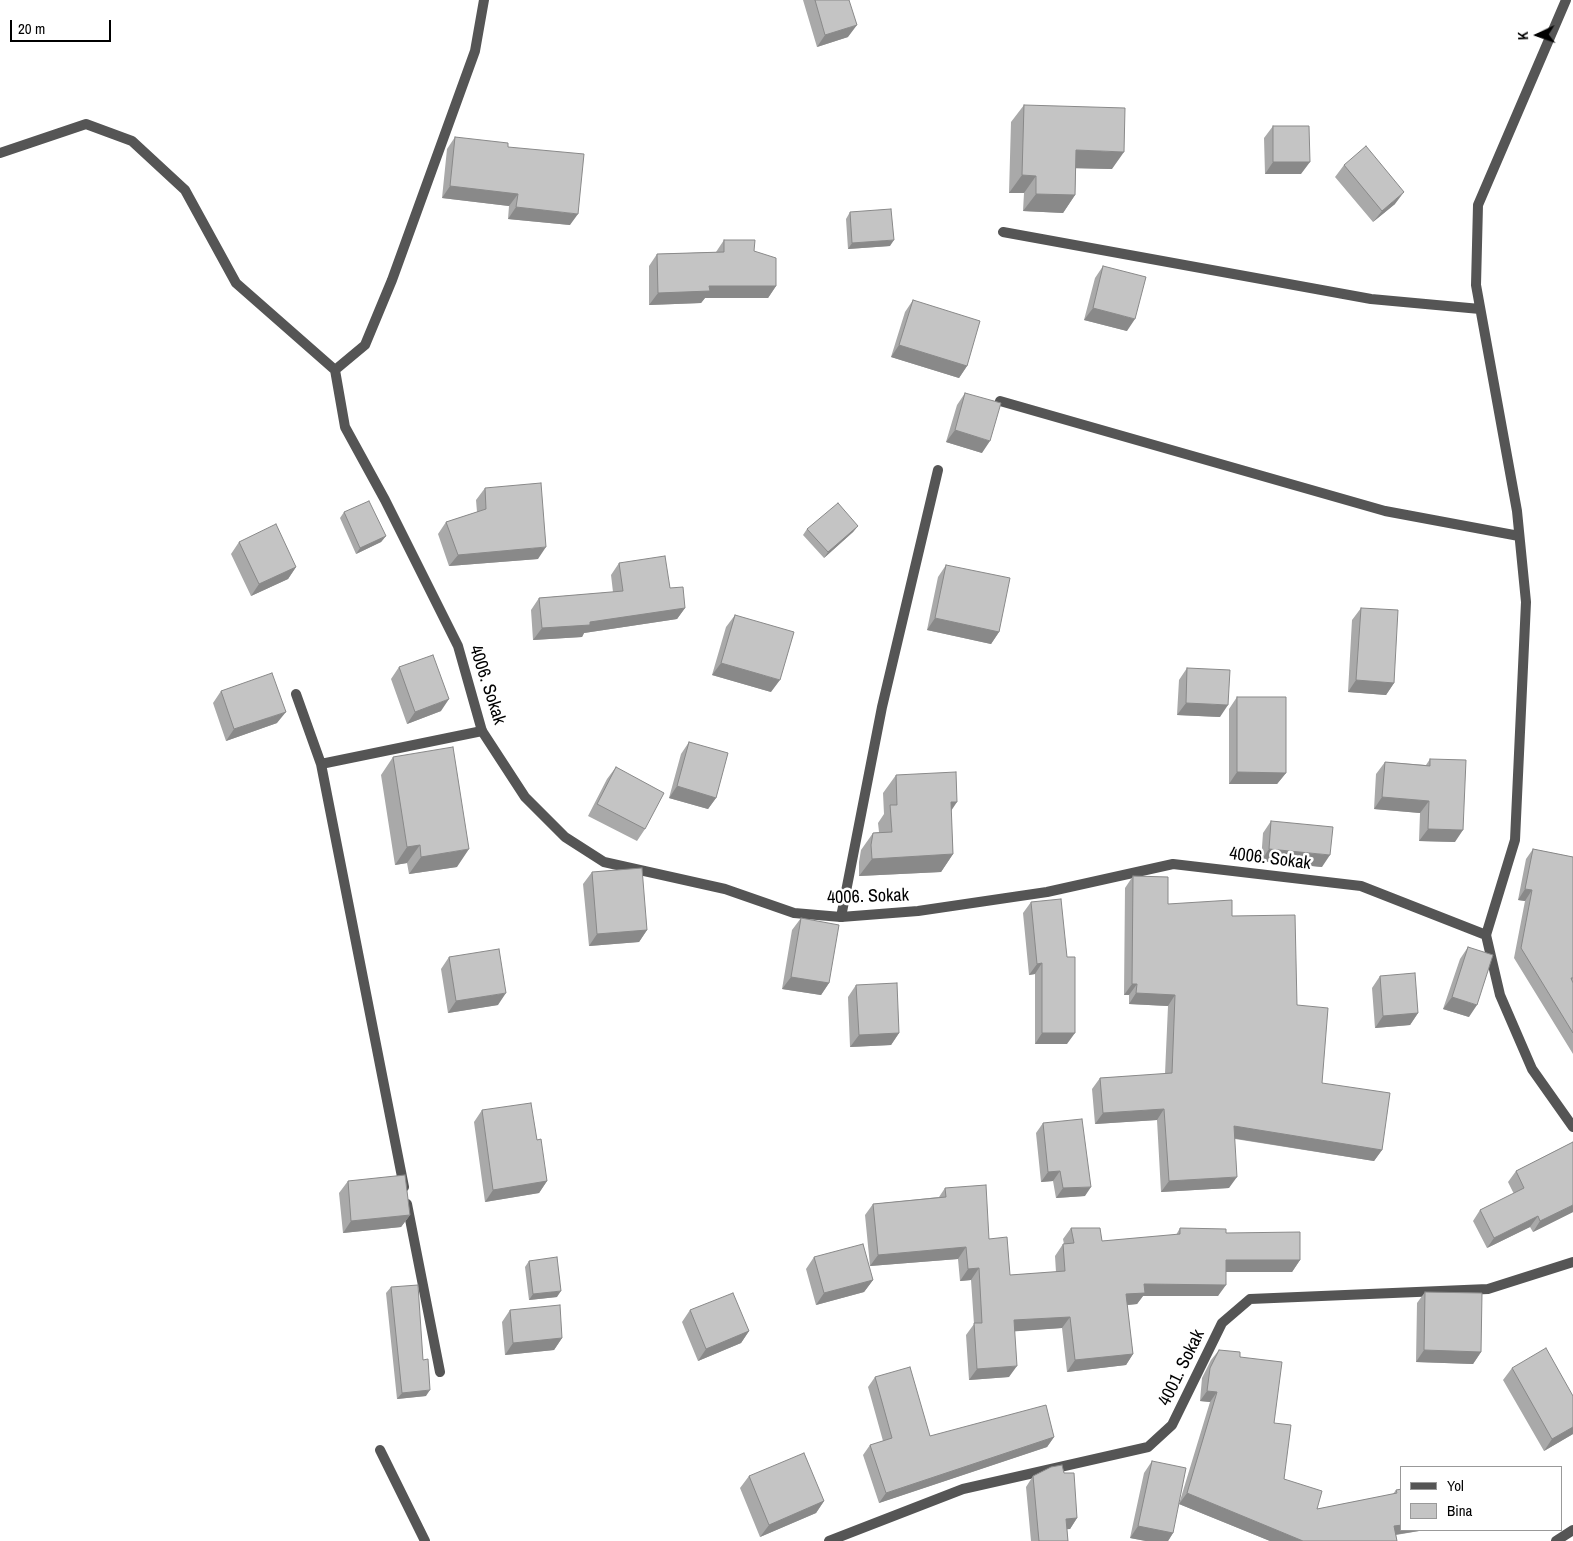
<!DOCTYPE html>
<style>
body{margin:0}
#map{position:relative;width:1573px;height:1541px;overflow:hidden;background:#fff;font-family:"Archivo Narrow",sans-serif}
canvas{display:block}
.legend{position:absolute;left:1400px;top:1466px;width:162px;height:65px;box-sizing:border-box;background:#fff;border:1px solid #999;margin:0;padding:6px 9px;list-style:none;font-size:15px;color:#000}
.legend li{display:flex;align-items:center;gap:10px;height:25px}
.legend b{width:25px;border:1px solid #999}
.north{position:absolute;left:1513px;top:10px;width:50px;height:50px;-webkit-text-stroke:4px #fff;paint-order:stroke;rotate:267deg;font-size:14px;font-weight:700;line-height:20px;text-align:center;color:#000}
.north::after{content:'';display:block;margin:auto;width:18px;height:22px;background:#000;clip-path:polygon(50% 0,100% 100%,50% 72%,0 100%)}
.scale{position:absolute;left:10px;top:20px;width:101px;height:22px;box-sizing:border-box;border:2px solid #000;border-top:0;padding-left:6px;font-size:15px;line-height:18px;white-space:nowrap;color:#000;-webkit-text-stroke:4px #fff;paint-order:stroke}
</style>
<div id="map">
<canvas width="1573" height="1541"></canvas>
<ul class="legend">
<li><b style="height:6px;background:#555"></b>Yol</li>
<li><b style="height:14px;background:#c4c4c4"></b>Bina</li>
</ul>
<div class="north">K</div>
<div class="scale">20 m</div>
</div>
<script>
const context = document.querySelector('canvas').getContext('2d');
context.lineJoin = 'round';
const toPath = rows => new Path2D(rows.map(r => 'M' + r).join(''));
function trace(path, color, width, dash) { context.strokeStyle = color; context.lineWidth = width; context.lineCap = dash ? 'butt' : 'round'; context.setLineDash(dash || []); context.stroke(path); }
function fill(path, color) { context.fillStyle = color; context.fill(path, 'evenodd'); }
function label(font, color, halo, rows, align = 'center') {
  context.font = font + ' "Archivo Narrow",sans-serif'; context.lineWidth = 5; context.setLineDash([]); context.textBaseline = 'middle'; context.strokeStyle = halo; context.fillStyle = color; for (const [text, x, y, turn = 0] of rows) {
    context.save(); context.translate(x, y); context.rotate((+turn || 0) * Math.PI / 180); context.textAlign = isNaN(turn) ? turn : align; if (halo) context.strokeText(text, 0, 0); context.fillText(text, 0, 0); context.restore();
  }
}
trace(toPath([
 [1003,232,1371,299,1480,309],
 [1000,401,1385,511,1519,536],
 [296,694,321,764,404,1187],
 [321,764,482,731],
 [841,917,882,707,938,470],
 [1486,935,1515,840,1526,602,1517,511,1476,285,1478,205,1566,0],
 [407,1204,440,1372],
 [380,1450,425,1541],
 [1556,1541,1573,1530]
]), '#555', 10);
trace(toPath([
 [0,153,86,124,132,141,185,190,236,283,335,370],
 [335,370,345,427,385,500,458,646,482,731,525,797,565,837,604,862,725,889,794,913,841,917,918,911,1047,892,1173,864,1361,886,1486,935,1500,995,1532,1069,1573,1127],
 [335,370,365,345,392,280,475,51,484,0],
 [829,1541,963,1489,1148,1447,1172,1425,1222,1323,1250,1299,1488,1289,1573,1262]
]), '#555', 10);
fill(toPath([
 [803,0,849,0,848,37,817,47],
 [1024,105,1112,169,1076,168,1075,195,1063,213,1023,211,1024,193,1009,193,1011,122],
 [1273,126,1301,174,1265,174,1264,138],
 [455,137,508,147,570,225,508,219,509,206,442,198,447,149],
 [1344,165,1395,204,1373,222,1335,177],
 [850,212,890,246,848,249,846,219],
 [724,240,754,251,776,286,768,298,705,298,701,303,649,305,649,266,657,254,716,252],
 [1103,266,1127,331,1084,320,1095,278],
 [913,300,967,366,959,378,891,357,905,312],
 [965,393,982,453,946,442,957,405],
 [485,488,538,559,449,566,438,534,446,522,477,512,476,500],
 [344,512,386,536,381,542,356,554,340,518],
 [858,526,853,532,824,558,803,535,807,529],
 [239,542,296,567,288,579,251,596,231,554],
 [619,563,670,588,685,608,677,619,584,633,582,637,533,640,531,610,539,598,613,592,611,575],
 [946,565,999,632,991,644,927,630,938,577],
 [1361,608,1394,683,1386,695,1348,692,1352,620],
 [735,615,771,692,712,675,726,627],
 [399,667,441,711,407,724,391,679],
 [1187,668,1220,717,1177,715,1179,680],
 [221,691,277,723,226,741,213,703],
 [1237,697,1286,773,1277,784,1229,784,1229,709],
 [689,742,716,798,708,809,669,798,681,754],
 [393,757,457,867,409,874,407,863,395,865,381,775],
 [1430,759,1455,842,1419,841,1420,813,1374,809,1376,774,1385,762,1426,765],
 [616,767,645,829,637,841,588,816,607,779],
 [896,775,951,811,953,854,941,872,859,876,859,862,861,850,873,833,879,832,878,823,884,814,883,793],
 [1271,821,1322,867,1261,861,1263,833],
 [1533,849,1573,857,1573,1054,1514,958,1525,901,1518,900,1526,859],
 [592,872,647,930,639,942,589,946,583,884],
 [1133,876,1168,904,1232,916,1297,1005,1322,1083,1382,1150,1374,1161,1235,1139,1229,1188,1161,1192,1157,1120,1095,1124,1092,1089,1100,1078,1165,1074,1168,1006,1129,1004,1129,995,1124,995,1125,888],
 [1031,902,1067,1044,1035,1044,1035,974,1029,975,1023,913],
 [801,918,829,983,821,995,782,989,792,930],
 [1468,947,1469,1017,1443,1009,1460,959],
 [449,957,498,1005,448,1013,441,969],
 [1380,976,1418,1013,1410,1025,1375,1028,1372,988],
 [856,985,899,1033,891,1045,850,1047,848,997],
 [482,1110,537,1140,547,1181,539,1193,485,1202,474,1122],
 [1043,1123,1085,1196,1056,1198,1053,1181,1041,1182,1036,1133],
 [1573,1142,1573,1212,1533,1232,1530,1227,1487,1248,1473,1221,1480,1210,1514,1194,1508,1182,1516,1171],
 [348,1181,410,1215,401,1227,343,1233,339,1193],
 [945,1188,989,1239,1010,1275,1056,1272,1055,1256,1063,1244,1064,1244,1063,1239,1071,1228,1102,1241,1176,1235,1180,1228,1226,1233,1300,1260,1292,1272,1226,1272,1218,1296,1143,1296,1137,1304,1127,1305,1133,1354,1126,1365,1067,1372,1062,1328,1015,1331,1009,1377,969,1380,966,1335,974,1324,971,1280,960,1281,958,1259,870,1266,865,1215,873,1204,939,1197],
 [814,1257,873,1280,864,1292,816,1305,806,1269],
 [529,1261,557,1297,529,1300,525,1267],
 [391,1287,426,1396,397,1399,386,1293],
 [1425,1292,1481,1352,1473,1364,1416,1362,1417,1303],
 [510,1310,562,1338,554,1350,505,1355,502,1322],
 [690,1310,749,1331,741,1343,698,1361,682,1322],
 [1219,1350,1240,1357,1274,1423,1284,1479,1317,1509,1393,1494,1396,1490,1402,1530,1425,1530,1396,1535,1397,1541,1270,1541,1179,1504,1210,1402,1200,1401,1202,1378,1211,1360],
 [1512,1368,1573,1396,1573,1434,1544,1451,1503,1380],
 [875,1377,930,1436,1054,1437,1047,1447,879,1503,863,1455,870,1445,883,1441,868,1387],
 [1152,1461,1173,1533,1168,1541,1146,1541,1130,1538,1144,1473],
 [1064,1473,1077,1518,1070,1529,1067,1529,1068,1541,1031,1541,1026,1487,1033,1476],
 [749,1476,824,1501,816,1513,760,1537,740,1488]
]), '#a9a9a9');
fill(toPath([
 [857,25,848,37,817,47,825,35],
 [1076,150,1124,152,1112,169,1064,168],
 [1273,162,1310,162,1301,174,1265,174],
 [1022,175,1036,176,1024,193,1009,193],
 [450,186,518,194,509,206,442,198],
 [1404,192,1395,204,1373,222,1382,211],
 [1036,194,1075,195,1063,213,1023,211],
 [516,207,578,214,570,225,508,219],
 [894,240,890,246,848,249,852,243],
 [709,286,776,286,768,298,705,298,701,303,649,305,658,293],
 [1093,308,1135,319,1127,331,1084,320],
 [899,345,967,366,959,378,891,357],
 [955,430,990,441,982,453,946,442],
 [858,526,853,532,824,558,828,552],
 [386,536,381,542,356,554,360,548],
 [546,547,538,559,449,566,458,555],
 [296,567,288,579,251,596,259,584],
 [685,608,677,619,584,633,582,637,533,640,542,628],
 [935,618,999,632,991,644,927,630],
 [721,663,780,680,771,692,712,675],
 [1356,680,1394,683,1386,695,1348,692],
 [449,699,441,711,407,724,415,712],
 [1186,703,1228,705,1220,717,1177,715],
 [286,712,277,723,226,741,234,729],
 [1237,772,1286,773,1277,784,1229,784],
 [677,786,716,798,708,809,669,798],
 [1382,797,1429,801,1420,813,1374,809],
 [951,802,957,802,945,820],
 [1428,829,1463,830,1455,842,1419,841],
 [420,845,407,863,395,865,407,847],
 [469,849,457,867,409,874,421,857],
 [1269,849,1330,855,1322,867,1261,861],
 [953,854,941,872,859,876,872,859],
 [1525,889,1532,890,1525,901,1518,900],
 [647,930,639,942,589,946,597,934],
 [1042,963,1035,974,1029,975,1037,964],
 [791,977,829,983,821,995,782,989],
 [1132,984,1137,984,1129,995,1124,995],
 [506,993,498,1005,448,1013,456,1001],
 [1136,993,1175,995,1168,1006,1129,1004],
 [1452,997,1477,1005,1469,1017,1443,1009],
 [1418,1013,1410,1025,1375,1028,1383,1016],
 [899,1033,891,1045,850,1047,859,1035],
 [1042,1033,1075,1033,1067,1044,1035,1044],
 [1164,1109,1157,1120,1095,1124,1103,1113],
 [1234,1126,1382,1150,1374,1161,1226,1137],
 [1060,1171,1053,1181,1041,1182,1048,1172],
 [1237,1177,1229,1188,1161,1192,1169,1181],
 [547,1181,539,1193,485,1202,493,1190],
 [1091,1187,1085,1196,1056,1198,1063,1188],
 [1573,1205,1573,1212,1533,1232,1540,1221],
 [410,1215,401,1227,343,1233,351,1221],
 [1538,1216,1530,1227,1487,1248,1494,1238],
 [966,1247,958,1259,870,1266,878,1255],
 [1226,1260,1300,1260,1292,1272,1218,1272],
 [979,1268,971,1280,960,1281,968,1269],
 [873,1280,864,1292,816,1305,824,1293],
 [1144,1284,1226,1285,1218,1296,1143,1296,1137,1304,1118,1306,1126,1294],
 [561,1291,557,1297,529,1300,533,1294],
 [1070,1317,1062,1328,1006,1332,1014,1320],
 [749,1331,741,1343,698,1361,706,1349],
 [562,1338,554,1350,505,1355,513,1343],
 [1424,1350,1481,1352,1473,1364,1416,1362],
 [1133,1354,1126,1365,1067,1372,1075,1360],
 [1017,1366,1009,1377,969,1380,977,1369],
 [430,1390,426,1396,397,1399,402,1393],
 [1207,1391,1217,1392,1210,1402,1200,1401],
 [1573,1427,1573,1434,1544,1451,1552,1439],
 [1054,1437,1047,1447,879,1503,886,1493],
 [1187,1493,1303,1541,1270,1541,1179,1504],
 [824,1501,816,1513,760,1537,769,1525],
 [1077,1518,1070,1529,1059,1530,1066,1519],
 [1402,1525,1402,1530,1425,1530,1387,1536,1394,1526],
 [1138,1526,1173,1533,1168,1541,1146,1541,1130,1538]
]), '#898989');
const building = toPath([
 [815,0,849,0,857,25,825,35,815,0],
 [1024,105,1125,108,1124,152,1076,150,1075,195,1036,194,1036,176,1022,175,1024,105],
 [1273,126,1309,126,1310,162,1273,162,1273,126],
 [455,137,508,143,508,147,584,154,578,214,516,207,518,194,450,186,455,137],
 [1366,146,1404,192,1382,211,1344,165,1366,146],
 [891,209,894,240,852,243,850,212,891,209],
 [724,240,755,240,754,251,776,258,776,286,709,286,710,291,658,293,657,254,724,252,724,240],
 [1103,266,1146,277,1135,319,1093,308,1103,266],
 [913,300,980,321,967,366,899,345,913,300],
 [965,393,1001,403,990,441,955,430,965,393],
 [541,483,546,547,458,555,446,522,486,509,485,488,541,483],
 [369,501,386,536,360,548,344,512,369,501],
 [838,503,858,526,828,552,807,529,838,503],
 [276,524,296,567,259,584,239,542,276,524],
 [665,556,670,588,683,587,685,608,590,622,590,625,542,628,539,598,623,591,619,563,665,556],
 [946,565,1010,578,999,632,935,618,946,565],
 [1361,608,1398,610,1394,683,1356,680,1361,608],
 [735,615,794,632,780,680,721,663,735,615],
 [433,655,449,699,415,712,399,667,433,655],
 [1187,668,1230,670,1228,705,1186,703,1187,668],
 [272,673,286,712,234,729,221,691,272,673],
 [1237,697,1286,697,1286,773,1237,772,1237,697],
 [689,742,728,753,716,798,677,786,689,742],
 [453,747,469,849,421,857,420,845,407,847,393,757,453,747],
 [1430,759,1466,760,1463,830,1428,829,1429,801,1382,797,1385,762,1430,766,1430,759],
 [616,767,664,793,645,829,597,804,616,767],
 [956,772,957,802,951,802,953,854,872,859,871,845,873,833,892,832,890,805,897,805,896,775,956,772],
 [1271,821,1333,827,1330,855,1269,849,1271,821],
 [1533,849,1573,857,1573,978,1571,978,1573,983,1573,1033,1521,948,1532,890,1525,889,1533,849],
 [642,868,647,930,597,934,592,872,642,868],
 [1133,876,1168,877,1168,904,1232,900,1232,916,1295,915,1297,1005,1328,1008,1322,1083,1390,1093,1382,1150,1234,1126,1237,1177,1169,1181,1164,1109,1103,1113,1100,1078,1172,1073,1175,995,1136,993,1137,984,1132,984,1133,876],
 [1061,899,1067,957,1075,957,1075,1033,1042,1033,1042,963,1037,964,1031,902,1061,899],
 [801,918,839,925,829,983,791,977,801,918],
 [1468,947,1493,955,1477,1005,1452,997,1468,947],
 [499,949,506,993,456,1001,449,957,499,949],
 [1415,973,1418,1013,1383,1016,1380,976,1415,973],
 [897,983,899,1033,859,1035,856,985,897,983],
 [531,1103,537,1140,541,1139,547,1181,493,1190,482,1110,531,1103],
 [1082,1119,1091,1187,1063,1188,1060,1171,1048,1172,1043,1123,1082,1119],
 [1573,1142,1573,1205,1540,1221,1538,1216,1494,1238,1480,1210,1524,1188,1516,1171,1573,1142],
 [405,1175,410,1215,351,1221,348,1181,405,1175],
 [986,1185,989,1239,1007,1237,1010,1275,1065,1271,1063,1244,1074,1243,1071,1228,1100,1228,1102,1241,1180,1234,1180,1228,1226,1229,1226,1233,1300,1232,1300,1260,1226,1260,1226,1285,1144,1284,1145,1293,1126,1294,1133,1354,1075,1360,1070,1317,1014,1320,1017,1366,977,1369,974,1323,982,1323,979,1268,968,1269,966,1247,878,1255,873,1204,946,1197,945,1188,986,1185],
 [863,1244,873,1280,824,1293,814,1257,863,1244],
 [557,1257,561,1291,533,1294,529,1261,557,1257],
 [418,1285,423,1360,428,1359,430,1390,402,1393,391,1287,418,1285],
 [1425,1292,1482,1293,1481,1352,1424,1350,1425,1292],
 [733,1293,749,1331,706,1349,690,1310,733,1293],
 [560,1305,562,1338,513,1343,510,1310,560,1305],
 [1546,1348,1573,1396,1573,1427,1552,1439,1512,1368,1546,1348],
 [1219,1350,1240,1352,1240,1357,1282,1362,1274,1423,1291,1425,1284,1479,1322,1491,1317,1509,1397,1493,1396,1490,1402,1489,1402,1525,1394,1526,1397,1541,1303,1541,1187,1493,1217,1392,1207,1391,1210,1368,1219,1350],
 [910,1367,930,1436,1046,1405,1054,1437,886,1493,870,1445,892,1438,875,1377,910,1367],
 [804,1453,824,1501,769,1525,749,1476,804,1453],
 [1152,1461,1186,1468,1173,1533,1138,1526,1152,1461],
 [1062,1465,1064,1473,1074,1473,1077,1518,1066,1519,1068,1541,1039,1541,1033,1476,1051,1467,1062,1465]
]);
fill(building, '#c4c4c4');
trace(building, '#898989', 1);
label('18px', '#000', '#fff', [
 ["4006. Sokak",487,685,72],
 ["4006. Sokak",1270,859,7],
 ["4006. Sokak",868,897,-2],
 ["4001. Sokak",1182,1368,-64]
]);
</script>
